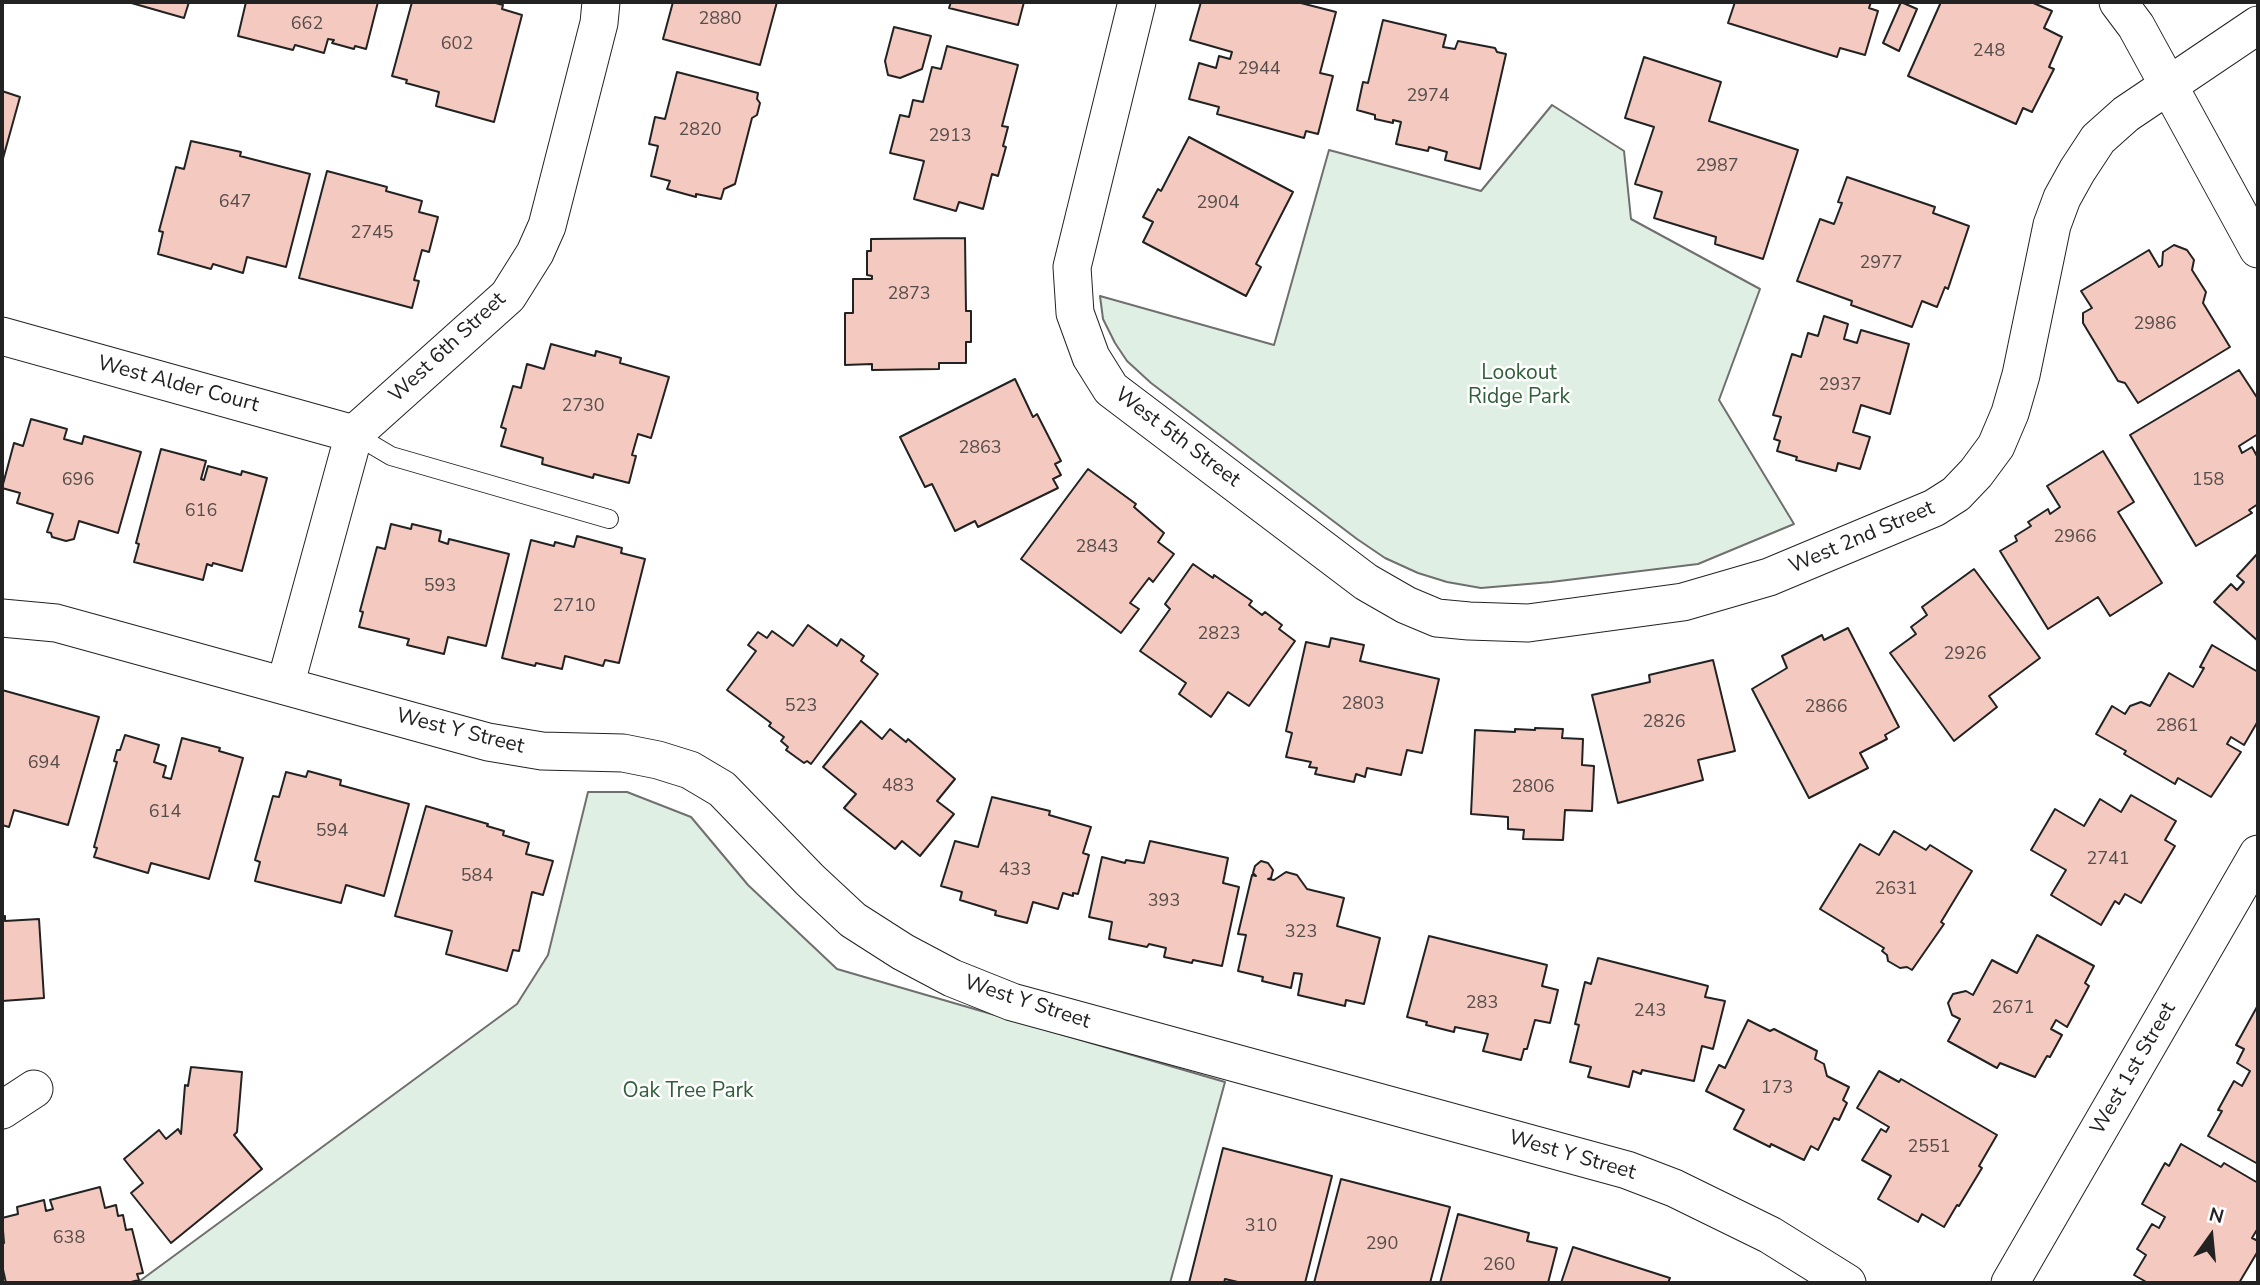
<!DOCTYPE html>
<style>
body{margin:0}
#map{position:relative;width:2260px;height:1285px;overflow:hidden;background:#fff;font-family:"Nunito Sans",sans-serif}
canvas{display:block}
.frame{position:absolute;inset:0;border:4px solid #222;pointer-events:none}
.north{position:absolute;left:2176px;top:1201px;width:70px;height:70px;-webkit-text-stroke:5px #fff;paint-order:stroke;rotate:15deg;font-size:19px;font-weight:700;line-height:28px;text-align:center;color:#222}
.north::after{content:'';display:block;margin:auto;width:24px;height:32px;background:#222;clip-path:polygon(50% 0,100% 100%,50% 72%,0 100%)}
</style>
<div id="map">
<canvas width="2260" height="1285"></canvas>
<div class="frame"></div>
<div class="north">N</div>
</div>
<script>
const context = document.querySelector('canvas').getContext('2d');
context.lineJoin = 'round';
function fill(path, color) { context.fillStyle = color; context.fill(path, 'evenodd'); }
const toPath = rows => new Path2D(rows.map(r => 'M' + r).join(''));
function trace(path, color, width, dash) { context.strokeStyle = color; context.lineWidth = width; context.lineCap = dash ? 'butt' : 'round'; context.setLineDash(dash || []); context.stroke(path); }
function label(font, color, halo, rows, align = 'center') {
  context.font = font + ' "Nunito Sans",sans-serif'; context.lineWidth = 5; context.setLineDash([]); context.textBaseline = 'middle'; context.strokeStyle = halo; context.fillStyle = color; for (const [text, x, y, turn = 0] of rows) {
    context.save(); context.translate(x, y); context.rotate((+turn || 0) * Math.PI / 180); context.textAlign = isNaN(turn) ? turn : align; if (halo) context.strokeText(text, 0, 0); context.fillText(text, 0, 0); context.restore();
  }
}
const green = toPath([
 [1552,105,1624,151,1631,219,1760,289,1719,400,1794,524,1698,564,1551,582,1481,588,1447,582,1418,573,1385,558,1357,539,1151,383,1127,361,1115,343,1103,319,1100,296,1274,345,1329,150,1481,191,1552,105],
 [588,792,627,792,691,817,748,885,837,969,1225,1082,1170,1283,137,1283,517,1004,548,955,588,792]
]);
fill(green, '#e0efe3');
trace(green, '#6f6f6f', 2);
const building = toPath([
 [128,2,189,2,184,18,128,2],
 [246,2,378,2,366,49,355,46,354,49,332,43,334,40,328,39,324,53,295,45,293,50,238,36,246,2],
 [412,2,492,2,503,5,502,9,522,15,494,122,436,106,439,92,406,83,407,80,392,76,412,2],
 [673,2,777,2,760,65,663,39,673,2],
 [951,2,1024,2,1018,25,949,8,951,2],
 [1201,2,1297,2,1336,12,1320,73,1333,76,1318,134,1306,131,1304,138,1217,114,1219,107,1189,99,1199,63,1216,68,1219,56,1230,59,1232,52,1190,40,1201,2],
 [1735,2,1871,2,1869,8,1878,11,1865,55,1840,48,1837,57,1728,23,1735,2],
 [1901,2,1917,9,1899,51,1883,43,1901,2],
 [1941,2,2031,2,2052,11,2044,28,2062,37,2049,67,2054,69,2032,112,2023,108,2016,124,1908,76,1941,2],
 [1383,20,1446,35,1443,47,1455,49,1458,41,1495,48,1497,52,1506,54,1480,169,1445,160,1447,152,1429,147,1428,151,1396,144,1401,122,1393,120,1393,123,1375,119,1375,115,1357,110,1363,82,1368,83,1383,20],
 [894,27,931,36,922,69,900,78,888,75,885,61,894,27],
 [947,46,1018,65,1002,126,1008,127,1003,146,1006,147,998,176,992,174,983,209,959,202,956,211,914,199,924,161,890,153,900,115,909,117,913,100,923,102,932,67,941,69,947,46],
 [1644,57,1721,82,1709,121,1798,150,1763,259,1715,244,1716,237,1654,218,1662,192,1635,184,1654,127,1625,118,1644,57],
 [677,72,758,93,757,99,760,103,757,115,752,118,735,184,724,189,721,199,696,194,696,197,667,189,670,181,651,176,658,146,649,144,655,117,665,119,677,72],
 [2,91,20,97,2,162,2,91],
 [1189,137,1293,192,1256,264,1261,267,1246,296,1143,242,1153,222,1143,217,1158,189,1161,191,1189,137],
 [191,141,241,152,240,156,310,174,286,267,247,257,243,273,213,264,211,269,158,254,163,232,159,231,176,167,184,169,191,141],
 [327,171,387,187,386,191,422,201,419,212,438,217,429,252,422,250,414,280,419,281,412,308,299,278,327,171],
 [1847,177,1935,207,1933,213,1969,226,1948,289,1945,287,1937,307,1922,301,1912,327,1851,305,1852,301,1797,281,1820,219,1834,224,1842,203,1838,202,1847,177],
 [965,238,966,311,971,311,971,342,966,342,966,363,939,363,939,369,872,370,872,364,845,365,845,313,853,313,853,279,872,279,872,276,867,275,867,251,871,251,871,239,965,238],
 [2174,245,2187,250,2194,260,2192,270,2206,292,2203,303,2230,347,2138,403,2125,383,2118,381,2083,323,2083,313,2092,308,2081,291,2149,250,2159,267,2162,265,2163,252,2174,245],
 [1824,316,1848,324,1844,339,1857,343,1861,330,1909,344,1890,414,1861,405,1853,432,1870,437,1860,469,1838,463,1836,471,1796,460,1797,457,1777,451,1780,441,1774,439,1781,417,1773,415,1792,354,1801,357,1808,333,1818,336,1824,316],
 [551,344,595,356,596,351,621,358,620,363,669,377,651,438,638,434,632,455,636,456,629,483,594,474,593,478,542,464,543,458,501,446,506,429,501,427,513,386,521,388,527,364,544,369,551,344],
 [2239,370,2258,399,2258,434,2239,446,2242,453,2252,447,2258,458,2258,504,2249,510,2252,513,2196,546,2130,435,2239,370],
 [1015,379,1033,417,1037,414,1061,461,1055,464,1061,475,1053,479,1058,488,978,527,975,521,955,531,932,484,925,487,900,437,1015,379],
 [31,419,67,429,64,439,82,444,84,436,141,452,118,533,79,521,74,539,66,541,52,537,51,533,47,532,53,514,17,503,20,493,2,488,14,443,23,446,31,419],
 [161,449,206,461,201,479,204,480,208,466,241,475,242,471,267,478,242,571,213,563,212,566,207,564,203,580,134,562,139,544,136,543,161,449],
 [2103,451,2134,502,2118,512,2162,583,2110,616,2098,597,2048,629,2000,551,2017,541,2015,536,2031,526,2028,522,2048,509,2050,514,2060,507,2047,486,2103,451],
 [1088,469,1136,504,1134,507,1164,533,1158,542,1174,554,1153,582,1149,578,1130,603,1139,609,1121,633,1021,559,1088,469],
 [391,524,411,529,412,524,441,531,439,541,448,544,449,539,509,554,486,646,448,637,444,654,407,645,409,639,359,627,363,612,360,611,377,547,385,549,391,524],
 [577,536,622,548,621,553,645,559,619,663,605,660,603,666,565,656,562,669,536,663,535,666,502,658,531,540,554,546,555,542,574,547,577,536],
 [2258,553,2258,641,2214,602,2231,584,2237,590,2244,582,2237,576,2258,553],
 [1193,564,1213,578,1214,575,1252,601,1249,605,1262,615,1265,612,1282,625,1279,629,1295,641,1249,706,1228,692,1211,717,1179,694,1186,683,1140,651,1170,609,1165,604,1193,564],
 [1974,569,2040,658,1989,696,1997,707,1954,741,1890,653,1916,634,1911,627,1927,615,1922,607,1974,569],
 [808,625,837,646,841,639,864,656,861,661,878,674,811,764,807,761,804,763,786,750,788,747,781,741,784,737,769,726,771,723,727,690,756,651,748,645,758,632,767,638,772,631,793,646,808,625],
 [1848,628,1899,727,1885,735,1887,739,1860,753,1868,768,1809,798,1752,689,1787,668,1782,656,1822,635,1824,640,1848,628],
 [1331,638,1364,645,1360,661,1439,679,1422,753,1407,750,1401,775,1367,768,1365,777,1356,774,1354,782,1315,774,1317,768,1309,767,1311,762,1286,757,1292,733,1286,731,1306,642,1329,647,1331,638],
 [2212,645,2258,672,2258,721,2244,745,2231,737,2227,744,2241,752,2211,797,2178,778,2175,784,2124,754,2126,751,2096,734,2112,706,2125,714,2130,706,2141,702,2150,706,2169,673,2193,687,2204,668,2200,667,2212,645],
 [1713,660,1735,751,1698,760,1703,780,1618,803,1592,695,1650,682,1649,675,1713,660],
 [2,690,99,717,68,825,14,810,9,827,2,825,2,690],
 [861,721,882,739,890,729,906,742,908,739,955,779,937,801,954,814,920,856,902,841,895,849,844,808,856,794,823,767,861,721],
 [1535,728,1563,729,1562,738,1583,739,1582,765,1594,766,1592,811,1565,810,1563,840,1523,839,1524,830,1508,829,1508,817,1471,814,1475,730,1515,732,1515,729,1535,730,1535,728],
 [125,735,159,745,154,762,166,766,163,777,171,779,182,738,220,748,219,751,243,758,209,879,151,863,148,873,94,857,97,848,94,847,117,762,114,761,117,750,120,750,125,735],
 [308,771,341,780,340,785,409,804,384,896,346,885,341,903,255,881,260,862,255,860,273,796,279,797,286,772,306,777,308,771],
 [2131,795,2176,821,2165,840,2175,846,2141,903,2125,894,2119,904,2115,901,2101,925,2051,895,2066,870,2031,850,2055,809,2084,826,2100,799,2121,812,2131,795],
 [992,797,1050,811,1049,815,1091,827,1083,853,1089,855,1078,894,1073,893,1073,896,1063,893,1058,909,1033,902,1027,923,995,915,996,911,960,900,962,892,941,886,955,841,978,847,992,797],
 [426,806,488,824,487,826,504,831,503,835,529,843,526,854,553,861,543,895,532,892,519,951,513,950,507,971,446,954,452,931,395,916,426,806],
 [1894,831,1926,850,1930,845,1972,871,1941,922,1944,924,1912,970,1907,967,1900,968,1888,961,1887,955,1882,951,1884,948,1820,909,1860,844,1879,855,1894,831],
 [1150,841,1228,858,1223,883,1239,887,1222,966,1193,960,1192,963,1164,957,1166,948,1149,944,1147,947,1109,939,1112,922,1089,917,1102,857,1125,863,1126,860,1144,863,1150,841],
 [1261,861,1268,863,1273,870,1271,878,1268,879,1274,880,1286,872,1297,875,1307,889,1344,898,1337,926,1380,938,1364,1004,1346,1000,1345,1006,1298,995,1302,974,1294,973,1291,988,1262,981,1263,977,1238,971,1246,935,1238,934,1252,875,1256,876,1253,873,1255,866,1261,861],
 [5,916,5,921,39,919,44,998,2,1001,2,917,5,916],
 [2037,935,2094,966,2085,983,2089,986,2067,1027,2056,1020,2051,1029,2062,1035,2050,1057,2047,1056,2035,1077,2000,1063,1997,1068,1948,1041,1960,1019,1952,1015,1948,1003,1953,994,1966,991,1973,995,1992,960,2017,973,2037,935],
 [1429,936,1547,965,1542,986,1558,990,1550,1023,1535,1020,1527,1049,1524,1049,1521,1060,1483,1051,1488,1034,1455,1027,1454,1032,1426,1025,1427,1022,1407,1017,1429,936],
 [1598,958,1708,986,1705,997,1725,1001,1713,1049,1702,1046,1694,1081,1642,1070,1641,1074,1633,1071,1629,1087,1588,1077,1591,1067,1570,1062,1579,1025,1575,1024,1585,982,1591,984,1598,958],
 [2258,1005,2258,1164,2208,1136,2222,1111,2218,1110,2234,1081,2242,1086,2250,1071,2237,1063,2244,1049,2236,1045,2258,1005],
 [1748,1020,1770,1031,1774,1029,1817,1051,1815,1059,1824,1064,1827,1076,1849,1087,1843,1100,1847,1103,1839,1120,1834,1118,1818,1150,1811,1146,1804,1160,1771,1144,1770,1147,1734,1129,1744,1110,1706,1091,1719,1065,1725,1068,1748,1020],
 [191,1067,242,1072,237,1132,234,1135,262,1169,171,1243,131,1193,143,1183,124,1159,159,1130,166,1139,178,1129,181,1134,185,1085,188,1086,191,1067],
 [1879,1071,1899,1082,1901,1079,1997,1135,1979,1166,1982,1168,1959,1206,1957,1205,1944,1227,1922,1214,1918,1222,1878,1199,1891,1176,1862,1160,1881,1129,1886,1132,1889,1127,1857,1108,1879,1071],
 [2181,1144,2221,1167,2224,1163,2258,1183,2258,1228,2252,1238,2258,1241,2258,1251,2239,1283,2148,1283,2134,1275,2146,1255,2137,1249,2152,1224,2159,1228,2165,1217,2142,1204,2165,1163,2169,1166,2181,1144],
 [1223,1148,1332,1176,1305,1283,1242,1283,1225,1279,1224,1283,1189,1283,1223,1148],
 [1341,1179,1450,1207,1430,1283,1314,1283,1341,1179],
 [100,1187,105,1208,116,1205,118,1216,123,1215,126,1230,132,1229,143,1273,137,1274,139,1280,127,1283,6,1283,2,1265,2,1243,4,1243,2,1218,18,1214,17,1207,44,1200,46,1211,53,1209,50,1200,100,1187],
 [1458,1214,1529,1233,1527,1241,1557,1248,1548,1283,1440,1283,1458,1214],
 [1573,1247,1670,1278,1668,1283,1561,1283,1573,1247]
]);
fill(building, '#f3c9c0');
trace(building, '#222', 2);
const service = toPath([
 [354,434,391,456,609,519]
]);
const minor = toPath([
 [1137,2,1072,267,1075,313,1091,357,1111,389,1366,582,1406,605,1437,618,1469,621,1528,623,1683,602,1769,577,1934,508,1956,494,1976,473,1996,446,2010,413,2021,375,2052,225,2062,198,2077,171,2098,139,2126,114,2258,25],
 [2118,2,2136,26,2258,249],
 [2,336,354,434],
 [2,618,56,623,488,742,542,751,623,753,658,760,690,770,722,789,810,880,853,920,903,952,952,978,1012,1002,1627,1170,1674,1188,1770,1235,1847,1283],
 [285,686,354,434,508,296,535,253,547,226,599,23,601,2],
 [2,1110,34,1089],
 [2010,1283,2258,854]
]);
trace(service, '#222', 20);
trace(minor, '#222', 39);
trace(service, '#fff', 18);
trace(minor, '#fff', 37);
label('18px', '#564c4a', null, [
 ["2880",720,20],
 ["662",307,25],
 ["602",457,45],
 ["248",1989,52],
 ["2944",1259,70],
 ["2974",1428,97],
 ["2820",700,131],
 ["2913",950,137],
 ["2987",1717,167],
 ["647",235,203],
 ["2904",1218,204],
 ["2745",372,234],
 ["2977",1881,264],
 ["2873",909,295],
 ["2986",2155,325],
 ["2937",1840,386],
 ["2730",583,407],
 ["2863",980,449],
 ["696",78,481],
 ["158",2208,481],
 ["616",201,512],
 ["2966",2075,538],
 ["2843",1097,548],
 ["593",440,587],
 ["2710",574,607],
 ["2823",1219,635],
 ["2926",1965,655],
 ["2803",1363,705],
 ["523",801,707],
 ["2866",1826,708],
 ["2826",1664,723],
 ["2861",2177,727],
 ["694",44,764],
 ["483",898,787],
 ["2806",1533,788],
 ["614",165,813],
 ["594",332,832],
 ["2741",2108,860],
 ["433",1015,871],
 ["584",477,877],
 ["2631",1896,890],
 ["393",1164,902],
 ["323",1301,933],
 ["283",1482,1004],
 ["2671",2013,1009],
 ["243",1650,1012],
 ["173",1777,1089],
 ["2551",1929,1148],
 ["310",1261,1227],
 ["638",69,1239],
 ["290",1382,1245],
 ["260",1499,1266]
]);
label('21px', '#222', '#fff', [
 ["West 6th Street",448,348,-43],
 ["West Alder Court",178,385,15],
 ["West 5th Street",1177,438,37],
 ["West 2nd Street",1862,538,-23],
 ["West Y Street",460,732,14],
 ["West Y Street",1027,1003,18],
 ["West 1st Street",2134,1069,-60],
 ["West Y Street",1572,1156,16]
]);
label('21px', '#2f5e38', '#fff', [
 ["Lookout",1519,374],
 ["Ridge Park",1519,398],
 ["Oak Tree Park",688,1092]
]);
</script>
